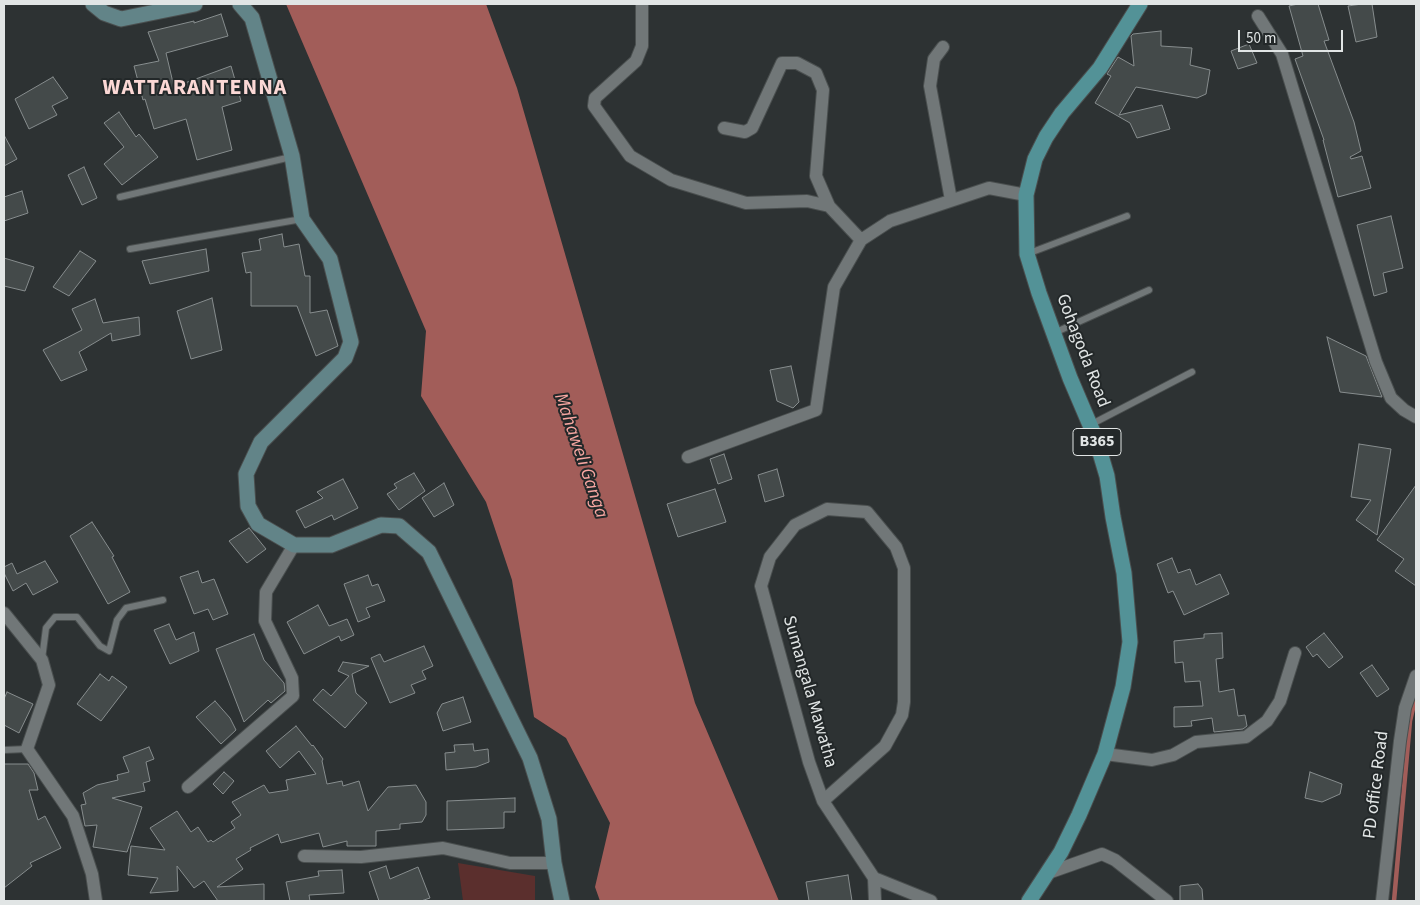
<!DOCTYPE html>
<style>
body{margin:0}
#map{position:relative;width:1420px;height:905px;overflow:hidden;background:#2d3233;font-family:"Source Sans 3",sans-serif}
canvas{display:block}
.frame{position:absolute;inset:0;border:5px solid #e1e5e5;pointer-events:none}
.scale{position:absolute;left:1238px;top:30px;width:105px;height:22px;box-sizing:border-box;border:2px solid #e1e5e5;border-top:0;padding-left:6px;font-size:15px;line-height:18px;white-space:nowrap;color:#e1e5e5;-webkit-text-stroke:4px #232829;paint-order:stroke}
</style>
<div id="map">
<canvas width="1420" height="905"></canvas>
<div class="frame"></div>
<div class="scale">50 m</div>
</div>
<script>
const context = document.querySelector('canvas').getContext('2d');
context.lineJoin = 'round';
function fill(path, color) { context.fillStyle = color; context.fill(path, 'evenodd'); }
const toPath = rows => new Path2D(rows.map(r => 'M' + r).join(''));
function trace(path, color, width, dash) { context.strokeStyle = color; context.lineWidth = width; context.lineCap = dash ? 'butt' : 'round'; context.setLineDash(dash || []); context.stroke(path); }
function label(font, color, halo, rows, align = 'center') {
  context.font = font + ' "Source Sans 3",sans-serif'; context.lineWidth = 4; context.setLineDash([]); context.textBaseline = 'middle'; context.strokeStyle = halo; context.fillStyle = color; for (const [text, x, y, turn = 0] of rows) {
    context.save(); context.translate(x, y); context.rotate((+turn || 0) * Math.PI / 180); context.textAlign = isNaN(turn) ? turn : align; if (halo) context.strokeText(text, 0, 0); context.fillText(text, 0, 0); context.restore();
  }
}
fill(toPath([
 [458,863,535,876,535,901,463,901]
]), '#5b2f2d');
fill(toPath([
 [286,4,486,4,517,88,695,703,779,901,600,901,595,887,610,823,566,738,534,717,512,580,486,502,421,396,426,331]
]), '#a25d59');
trace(toPath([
 [1394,901,1410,721,1416,696]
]), '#a25d59', 4.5);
const building = toPath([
 [1298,4,1318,4,1329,40,1324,41,1354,122,1361,151,1350,157,1351,159,1362,156,1371,188,1338,197,1323,140,1324,140,1295,59,1303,56,1289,6,1298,4],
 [1362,4,1372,4,1377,37,1356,42,1348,6,1362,4],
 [221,14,228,36,166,53,174,87,231,66,241,101,222,107,232,150,197,160,186,119,154,129,145,99,143,100,134,66,159,61,148,32,194,21,194,23,221,14],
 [1161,31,1161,46,1192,48,1190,65,1210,70,1206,94,1197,98,1136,87,1119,115,1162,105,1170,129,1137,138,1130,123,1095,103,1111,76,1107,74,1118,57,1134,66,1131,36,1133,34,1161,31],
 [1249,44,1257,63,1238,69,1231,51,1249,44],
 [53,77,68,98,52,106,57,115,29,129,15,99,53,77],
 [119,112,136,137,139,134,158,157,122,185,104,164,124,147,104,123,119,112],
 [4,135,17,159,4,166,4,135],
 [84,167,97,198,82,205,68,175,84,167],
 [22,191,28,213,4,221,4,197,22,191],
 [1391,216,1403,268,1383,273,1387,292,1374,296,1357,225,1391,216],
 [282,234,284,247,299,244,305,276,310,276,310,313,327,310,338,346,316,356,297,306,251,306,251,272,246,273,242,253,261,250,259,239,282,234],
 [206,249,209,271,150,284,142,261,206,249],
 [80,251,96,261,69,296,53,287,80,251],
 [4,258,34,267,25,291,4,286,4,258],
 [212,298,222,350,191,359,177,311,212,298],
 [95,299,103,323,139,317,140,335,112,341,111,333,79,352,87,370,61,381,43,350,82,330,72,309,95,299],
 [1327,337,1366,356,1382,397,1340,392,1327,337],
 [791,366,799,402,793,408,777,401,770,370,791,366],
 [1359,444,1391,449,1377,535,1356,520,1371,500,1351,497,1359,444],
 [724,454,732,479,718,484,710,459,724,454],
 [777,469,784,496,765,502,758,475,777,469],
 [414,473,425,491,399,510,387,494,397,488,394,484,414,473],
 [343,479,358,508,334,520,332,515,305,528,296,511,323,498,317,492,343,479],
 [444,483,454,505,434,517,422,498,444,483],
 [1416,485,1416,586,1395,571,1404,559,1377,540,1416,485],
 [715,489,726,522,678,537,667,504,715,489],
 [92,522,114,556,112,557,130,592,108,604,70,536,92,522],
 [249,528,266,549,247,563,229,541,249,528],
 [1172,558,1178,573,1190,569,1196,585,1220,574,1229,594,1184,615,1173,591,1168,593,1157,564,1172,558],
 [45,561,58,582,33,595,26,583,13,591,4,573,4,567,12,563,17,574,45,561],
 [198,571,202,583,214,579,228,614,213,620,208,609,194,614,180,577,198,571],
 [368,575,372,586,378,584,385,601,366,608,370,617,358,622,344,584,368,575],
 [318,605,329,626,347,619,354,635,341,641,339,636,304,654,287,622,318,605],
 [169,624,176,640,194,632,199,651,170,664,154,630,169,624],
 [1222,633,1223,658,1216,659,1219,692,1234,689,1238,716,1245,715,1247,726,1243,729,1214,732,1212,718,1191,721,1192,726,1174,727,1174,707,1203,706,1200,681,1185,682,1183,662,1175,663,1174,641,1204,638,1204,634,1222,633],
 [1324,633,1343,657,1329,668,1317,654,1313,657,1306,647,1324,633],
 [254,634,264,660,284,683,285,691,271,703,268,700,244,722,216,649,254,634],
 [424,646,433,666,422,671,426,679,411,685,415,693,390,703,371,658,380,654,384,662,424,646],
 [343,662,369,666,352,674,356,693,367,703,345,728,313,700,323,689,331,696,349,676,338,671,343,662],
 [1372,665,1389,689,1377,697,1360,673,1372,665],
 [100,674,109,681,112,676,127,687,101,721,77,704,100,674],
 [7,692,33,704,19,733,4,725,4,699,7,692],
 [463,697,471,722,443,731,437,713,442,704,463,697],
 [215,701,230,718,236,730,221,744,196,717,215,701],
 [296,726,312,746,313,745,323,759,322,761,327,784,342,781,343,786,359,781,368,811,388,787,416,785,426,802,426,815,422,822,400,824,400,829,376,831,376,846,347,846,347,841,323,847,319,833,281,843,278,834,250,848,251,850,236,859,243,869,217,887,264,884,264,901,218,901,204,881,194,888,177,866,178,891,150,893,158,878,128,875,131,846,165,850,150,828,177,811,191,832,198,827,208,842,211,840,213,842,235,828,231,822,241,815,232,802,264,785,269,793,288,790,286,780,316,774,299,751,280,768,266,751,296,726],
 [473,744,474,751,488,749,489,762,476,767,446,770,445,753,455,752,454,745,473,744],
 [149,747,154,759,146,762,150,781,143,783,145,791,112,798,142,807,127,852,93,847,97,825,85,826,81,805,86,804,83,793,97,785,118,780,117,775,129,772,123,757,149,747],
 [4,764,28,764,34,773,38,790,29,790,38,820,45,816,61,848,30,863,32,866,4,888,4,764],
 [224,772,234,781,223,794,213,784,224,772],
 [1310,772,1342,784,1340,794,1322,802,1305,798,1310,772],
 [515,798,515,812,504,812,504,828,447,830,447,801,515,798],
 [386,866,390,879,418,867,430,898,421,901,379,901,369,872,386,866],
 [342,870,344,893,309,895,310,901,290,901,286,882,319,876,318,871,342,870],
 [848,875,852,901,809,901,806,882,848,875],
 [1198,884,1202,889,1203,901,1180,901,1180,886,1198,884]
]);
fill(building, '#444a4a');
trace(building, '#878d8e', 1);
const lane = toPath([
 [120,197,291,157],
 [130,249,302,219],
 [1027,254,1127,216],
 [1054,333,1149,290],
 [1090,425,1192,372],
 [42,659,46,628,55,617,77,617,100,646,109,651,117,620,126,608,163,600],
 [4,750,27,749]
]);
const street = toPath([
 [642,4,642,46,636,61,595,98,594,106,630,156,671,180,746,203,807,201,829,206,861,240],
 [1258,16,1282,54,1376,362,1391,398,1404,410,1416,417],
 [943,47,934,59,930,86,951,200],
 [724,128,745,132,752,128,782,63,797,63,816,73,823,90,816,176,829,206],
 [688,457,816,410,834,287,861,240,890,221,989,188,1026,195],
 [4,613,42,660,49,685,27,749,73,816,92,874,96,901],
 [1105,754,1152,760,1173,755,1196,742,1246,737,1267,721,1280,701,1295,653],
 [188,787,293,696,292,678,265,621,266,592,294,545],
 [823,801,885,746,902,715,904,702,904,568,896,547,867,512,827,509,795,525,770,557,761,586,809,762,823,801,874,878,931,901],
 [304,856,361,857,443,848,510,863,554,863],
 [1048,873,1102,854,1115,860,1167,901],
 [874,878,875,901],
 [1382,901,1400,741,1405,708,1416,676]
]);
const secondary = toPath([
 [93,4,104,13,121,19,195,4],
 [240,4,252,18,292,156,302,219,330,259,351,342,345,358,261,442,246,474,248,506,258,524,294,545,331,545,381,525,399,526,429,552,530,758,549,819,554,863,562,901]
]);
const primary = toPath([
 [1029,901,1061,852,1079,815,1105,754,1123,687,1130,642,1124,573,1113,517,1107,476,1096,439,1070,378,1039,293,1027,254,1026,195,1035,159,1046,137,1062,113,1100,68,1140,4]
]);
trace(lane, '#4a4f4f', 8);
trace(street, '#4a4f4f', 14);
trace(secondary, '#4a4f4f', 17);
trace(primary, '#4a4f4f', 17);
trace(lane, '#717778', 6);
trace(street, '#717778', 12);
trace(secondary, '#628488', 15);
trace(primary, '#539297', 15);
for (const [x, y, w] of [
 [1097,442,48]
]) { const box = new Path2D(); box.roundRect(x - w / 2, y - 13.5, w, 27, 4); context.fillStyle = '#232829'; context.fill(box); trace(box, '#e1e5e5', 1); }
label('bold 16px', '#e1e5e5', null, [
 ["B365",1097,442]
]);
label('18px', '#e1e5e5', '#232829', [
 ["Gohagoda Road",1082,351,69],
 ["Sumangala Mawatha",809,692,74],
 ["PD office Road",1377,785,-83]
]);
label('italic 19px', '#f8a7a2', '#232829', [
 ["Mahaweli Ganga",580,456,71]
]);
context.letterSpacing = '1px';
label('bold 22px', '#fbd8d5', '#232829', [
 ["WATTARANTENNA",195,89]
]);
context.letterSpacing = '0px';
</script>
